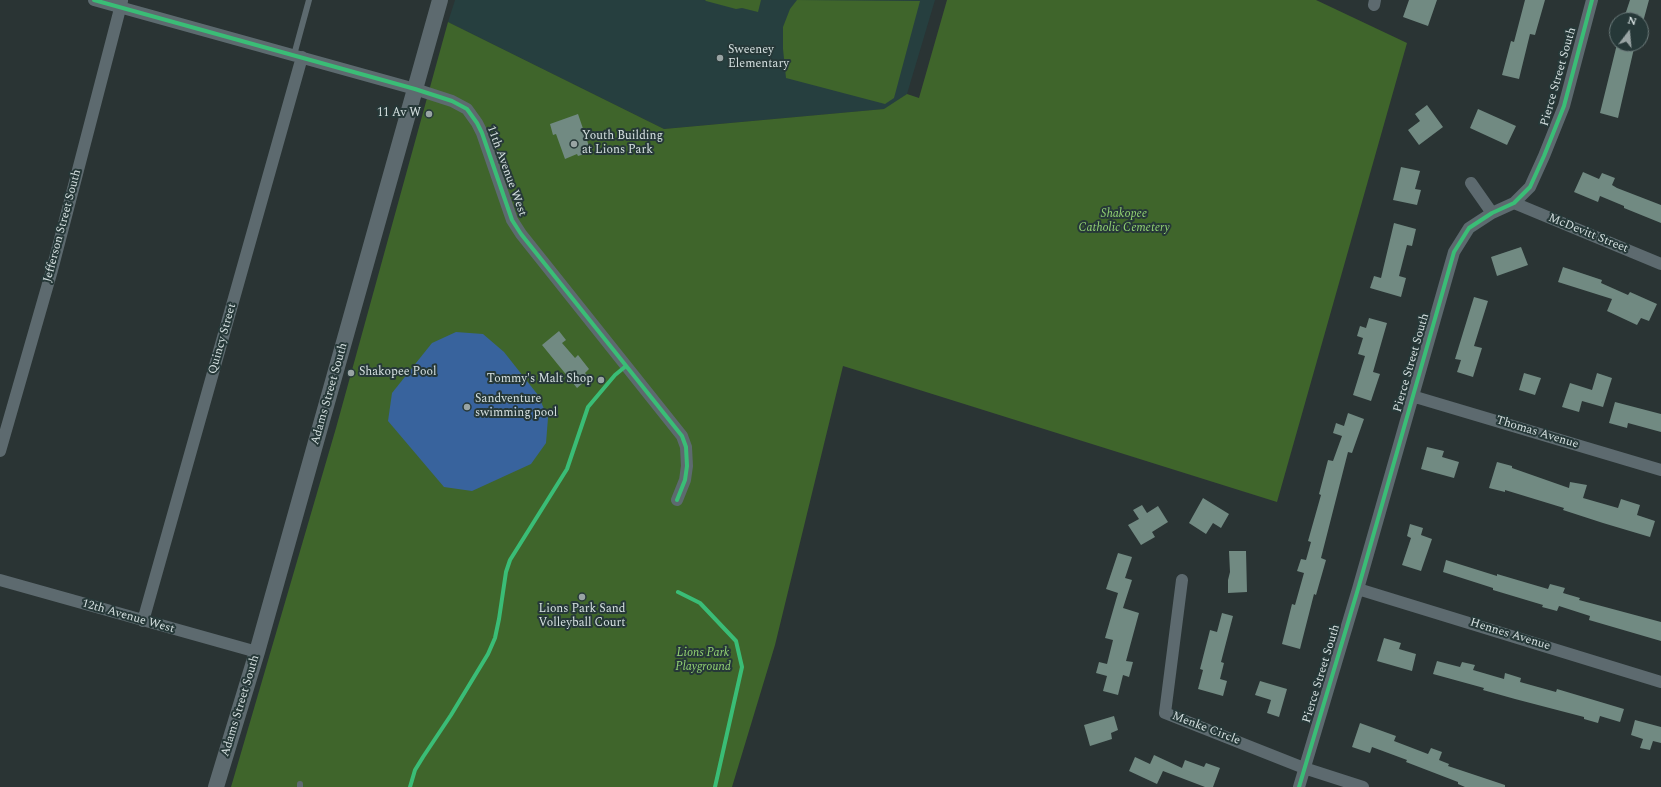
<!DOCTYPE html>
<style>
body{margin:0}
#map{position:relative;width:1661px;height:787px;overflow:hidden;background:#2a3434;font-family:Spectral,serif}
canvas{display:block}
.north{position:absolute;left:1609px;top:12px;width:40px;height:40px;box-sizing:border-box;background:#263838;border:1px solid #6c7b7b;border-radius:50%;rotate:16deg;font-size:11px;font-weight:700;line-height:16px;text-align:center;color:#d5e0e0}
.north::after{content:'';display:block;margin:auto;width:14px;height:18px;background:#99a4a4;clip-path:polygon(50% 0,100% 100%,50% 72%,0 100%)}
</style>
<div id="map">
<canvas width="1661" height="787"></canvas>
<div class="north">N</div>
</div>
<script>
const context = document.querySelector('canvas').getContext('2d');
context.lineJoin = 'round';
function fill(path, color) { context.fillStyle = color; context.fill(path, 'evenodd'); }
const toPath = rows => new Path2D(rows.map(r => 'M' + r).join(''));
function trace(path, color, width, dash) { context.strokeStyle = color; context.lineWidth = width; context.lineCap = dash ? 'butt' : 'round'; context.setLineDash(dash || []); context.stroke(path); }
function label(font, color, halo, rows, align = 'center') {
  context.font = font + ' Spectral,serif'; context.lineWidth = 4; context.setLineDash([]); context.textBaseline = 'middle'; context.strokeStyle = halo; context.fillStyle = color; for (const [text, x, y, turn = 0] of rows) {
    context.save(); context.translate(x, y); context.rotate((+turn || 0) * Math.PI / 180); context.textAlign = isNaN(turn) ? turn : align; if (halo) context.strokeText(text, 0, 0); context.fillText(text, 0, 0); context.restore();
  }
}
fill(toPath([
 [455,0,935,0,907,94,885,109,664,129,448,22]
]), '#263f3f');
fill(toPath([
 [705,0,761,0,758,12,742,8,736,9,706,1],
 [797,0,920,1,894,98,885,104,786,78,783,49,783,27,790,9],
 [947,0,1316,0,1407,43,1277,502,843,366,775,645,732,787,231,787,336,428,448,22,664,129,884,109,907,94,919,98]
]), '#3f652b');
fill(toPath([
 [456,332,483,334,504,352,538,395,548,418,546,443,531,464,472,491,444,487,388,421,392,393,432,343]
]), '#38639d');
fill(toPath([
 [1409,0,1437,0,1428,26,1403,17],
 [1525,0,1545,0,1535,35,1530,34,1519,79,1502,75,1511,41,1514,42],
 [1630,0,1649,0,1643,22,1641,22,1641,20,1624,18],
 [1617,44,1635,44,1618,118,1600,113],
 [1427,105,1443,127,1419,145,1408,130,1420,121,1415,114],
 [1478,109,1516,126,1507,145,1470,128],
 [578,114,591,152,578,156,577,154,565,159,556,134,553,135,550,124],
 [1401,167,1420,171,1415,189,1421,190,1417,205,1393,200],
 [1583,172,1599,179,1602,173,1615,178,1612,185,1617,188,1661,205,1661,223,1624,208,1624,206,1600,196,1598,202,1574,192],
 [1394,223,1416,229,1412,246,1407,245,1399,276,1406,278,1401,297,1370,288,1374,276,1381,278],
 [1521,247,1528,265,1497,276,1491,257],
 [1563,267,1602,280,1601,283,1628,295,1630,292,1657,304,1649,321,1641,318,1637,325,1607,311,1612,299,1558,282],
 [1474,297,1488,301,1474,346,1482,348,1473,377,1457,372,1461,360,1455,359],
 [1369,318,1387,323,1373,372,1380,374,1371,401,1353,395,1365,356,1358,354,1363,338,1357,336,1360,326,1366,328],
 [559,331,566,340,562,343,575,358,578,355,589,369,585,373,589,378,577,388,542,345],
 [1524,373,1541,378,1535,395,1519,390],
 [1597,373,1612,378,1603,407,1582,401,1579,412,1562,407,1570,383,1592,390],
 [1615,402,1661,414,1661,432,1628,423,1627,428,1609,423],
 [1348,413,1364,419,1352,453,1348,452,1321,558,1326,560,1316,595,1314,594,1300,649,1282,644,1292,604,1295,605,1304,573,1297,571,1301,559,1306,560,1311,542,1308,541,1321,495,1319,494,1328,460,1333,461,1342,436,1333,433,1336,423,1344,426],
 [1427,447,1444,451,1442,457,1459,462,1454,478,1421,469],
 [1497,462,1512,466,1512,468,1569,488,1570,482,1587,485,1583,498,1618,508,1621,499,1640,505,1637,515,1655,521,1650,537,1603,523,1563,510,1564,508,1505,490,1505,492,1489,488],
 [1203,498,1229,514,1221,528,1213,523,1206,534,1189,523],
 [1142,505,1147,513,1158,506,1168,522,1152,532,1155,537,1141,545,1128,525,1139,519,1133,510],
 [1410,524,1423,528,1421,535,1432,539,1421,571,1402,565,1411,538,1407,536],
 [1229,551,1246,551,1247,592,1228,593,1228,580,1230,572],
 [1118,553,1132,557,1125,578,1132,580,1123,608,1139,613,1126,661,1133,662,1129,677,1123,675,1118,695,1103,691,1107,676,1096,673,1099,662,1107,664,1113,640,1105,638,1118,593,1106,589],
 [1446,560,1497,576,1497,574,1548,589,1550,584,1565,588,1563,593,1580,598,1579,600,1661,622,1661,641,1589,620,1590,616,1559,606,1557,611,1542,607,1543,605,1493,590,1493,588,1443,572],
 [1222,613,1233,616,1221,662,1224,663,1220,679,1227,681,1223,696,1198,689,1203,670,1200,669,1210,630,1217,632],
 [1384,638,1401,643,1399,649,1416,654,1412,671,1377,661],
 [1437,661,1460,667,1462,662,1475,665,1473,670,1504,679,1505,673,1521,678,1520,682,1556,692,1557,689,1624,709,1620,722,1600,716,1598,723,1584,719,1584,717,1515,699,1483,690,1484,688,1433,674],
 [1260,681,1287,689,1279,717,1267,713,1271,700,1255,695],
 [1114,716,1118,730,1111,733,1112,739,1090,746,1084,725],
 [1635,720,1661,727,1661,743,1653,741,1650,750,1640,748,1643,739,1631,735],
 [1360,723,1396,736,1394,741,1428,754,1431,748,1442,752,1439,760,1449,764,1448,766,1505,785,1505,787,1465,787,1458,784,1458,782,1406,762,1407,760,1372,747,1370,753,1352,747],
 [1154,755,1182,768,1185,760,1204,767,1206,763,1220,768,1213,787,1205,787,1163,771,1157,784,1129,771,1135,757,1150,764]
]), '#718a82');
trace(toPath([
 [294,55,309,0],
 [300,787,300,784]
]), '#5d6a6f', 6);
trace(toPath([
 [94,0,415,89,452,101,467,109,477,123,482,133,512,220,521,234,682,436,686,447,687,466,685,480,677,500],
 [1374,5,1375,0],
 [1471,183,1492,213],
 [1514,203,1661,264],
 [1412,396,1661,470],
 [0,451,52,270,122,1],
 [0,580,257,652],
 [1182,580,1165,713,1304,768,1363,787],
 [1358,589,1661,682],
 [143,621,302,57],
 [1299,787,1358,589,1454,252,1469,228,1492,213,1514,203,1530,187,1544,156,1564,106,1592,0]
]), '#5d6a6f', 12);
trace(toPath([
 [216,787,257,652,440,0]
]), '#5d6a6f', 16);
trace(toPath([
 [94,0,415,89,452,101,467,109,477,123,482,133,512,220,521,234,682,436,686,447,687,466,685,480,677,500],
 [678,592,700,603,736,641,742,667,715,787],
 [410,787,415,770,423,757,451,715,488,654,495,638,499,619,506,572,510,560,567,469,588,407,615,375,626,366],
 [1299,787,1358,589,1454,252,1469,228,1492,213,1514,203,1530,187,1544,156,1564,106,1592,0]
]), '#3abd76', 4);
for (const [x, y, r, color] of [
 [720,58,4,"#99a4a4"],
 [429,114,4,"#99a4a4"],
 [574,144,4,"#99a4a4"],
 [351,373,4,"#99a4a4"],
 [601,380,4,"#99a4a4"],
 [467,407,4,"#99a4a4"],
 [582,597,4,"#99a4a4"]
]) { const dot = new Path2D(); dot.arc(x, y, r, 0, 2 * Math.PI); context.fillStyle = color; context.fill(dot); trace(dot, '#263838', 1.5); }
label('12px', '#d5e0e0', '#263838', [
 ["Sweeney",728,51],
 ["Elementary",728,65],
 ["11 Av W",421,114,"right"],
 ["Youth Building",582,137],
 ["at Lions Park",582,151],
 ["Shakopee Pool",359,373],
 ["Tommy's Malt Shop",593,380,"right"],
 ["Sandventure",475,400],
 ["swimming pool",475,414],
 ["Lions Park Sand",582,610,"center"],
 ["Volleyball Court",582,624,"center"]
], 'left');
label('12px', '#d5e0e0', '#263838', [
 ["Pierce Street South",1559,77,-74],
 ["11th Avenue West",506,171,70],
 ["Jefferson Street South",63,226,-75],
 ["McDevitt Street",1588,234,22],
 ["Quincy Street",223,339,-74],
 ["Pierce Street South",1412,363,-74],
 ["Adams Street South",330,394,-74],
 ["Thomas Avenue",1537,433,17],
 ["12th Avenue West",128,617,16],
 ["Hennes Avenue",1510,635,17],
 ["Pierce Street South",1322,674,-73],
 ["Adams Street South",241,706,-73],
 ["Menke Circle",1206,729,21]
]);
label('italic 12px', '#93d373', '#263838', [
 ["Shakopee",1124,215],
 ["Catholic Cemetery",1124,229],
 ["Lions Park",703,654],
 ["Playground",703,668]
]);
</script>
